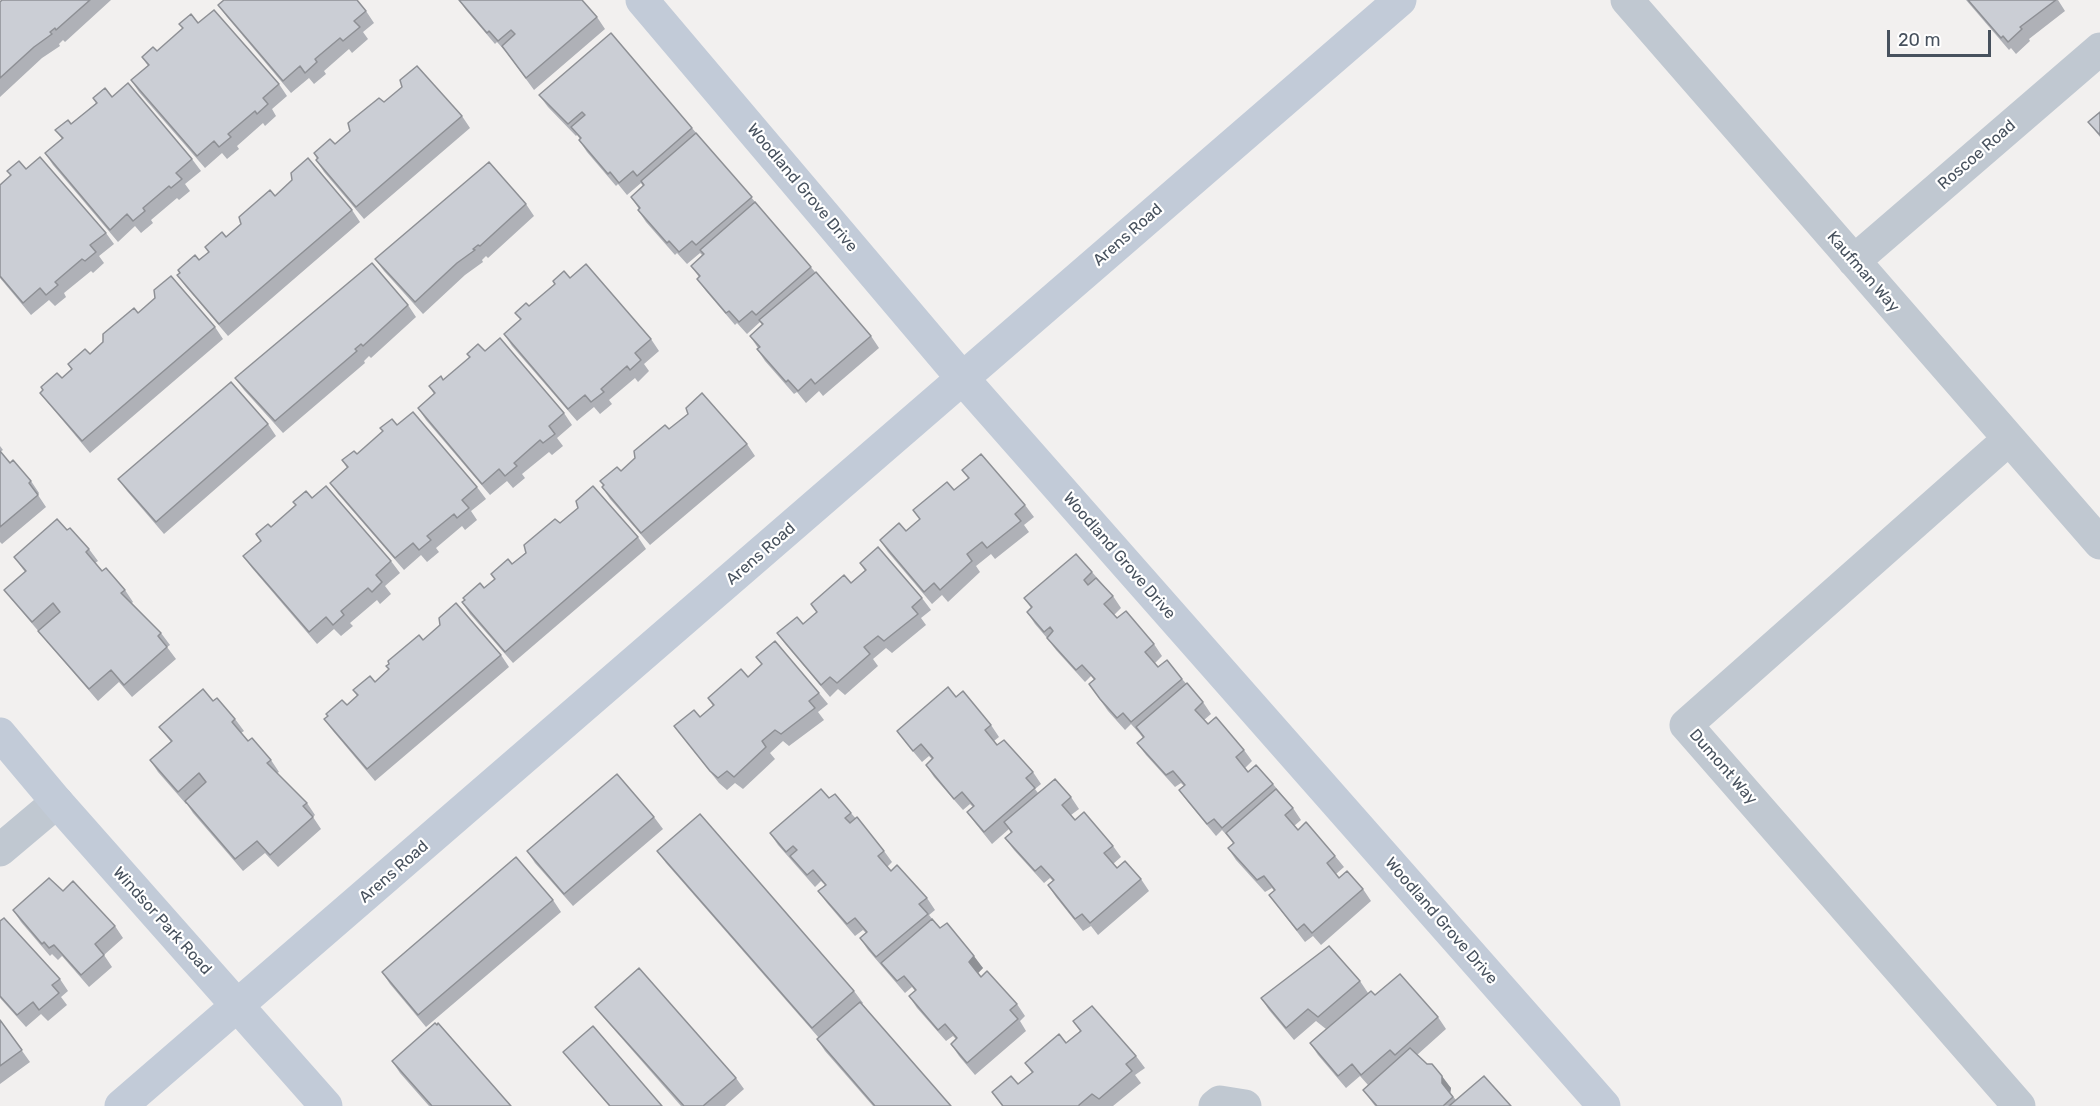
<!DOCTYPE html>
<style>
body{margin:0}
#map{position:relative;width:2100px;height:1106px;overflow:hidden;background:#f2f0ef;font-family:Rubik,sans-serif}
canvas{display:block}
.scale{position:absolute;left:1887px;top:30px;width:104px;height:27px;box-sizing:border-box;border:3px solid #47515d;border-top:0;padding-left:8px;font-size:18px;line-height:21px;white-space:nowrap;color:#47515d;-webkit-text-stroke:4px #fff;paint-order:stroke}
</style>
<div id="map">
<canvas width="2100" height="1106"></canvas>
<div class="scale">20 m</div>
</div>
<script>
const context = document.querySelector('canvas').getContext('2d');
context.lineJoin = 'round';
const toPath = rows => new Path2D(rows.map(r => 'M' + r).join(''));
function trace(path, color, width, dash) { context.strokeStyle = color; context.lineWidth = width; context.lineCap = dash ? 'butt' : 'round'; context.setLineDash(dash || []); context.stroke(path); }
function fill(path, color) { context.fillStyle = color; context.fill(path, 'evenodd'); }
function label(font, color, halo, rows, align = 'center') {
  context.font = font + ' Rubik,sans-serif'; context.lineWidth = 4.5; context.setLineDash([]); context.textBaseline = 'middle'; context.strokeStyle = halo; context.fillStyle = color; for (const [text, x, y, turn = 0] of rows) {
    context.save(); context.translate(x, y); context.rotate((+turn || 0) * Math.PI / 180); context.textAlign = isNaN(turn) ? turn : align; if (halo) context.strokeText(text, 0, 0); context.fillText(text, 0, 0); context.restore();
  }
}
trace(toPath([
 [1627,0,2100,543],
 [1854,261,2100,49],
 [2009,439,1686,725,2019,1106],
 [0,850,57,802],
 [1215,1106,1220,1102,1245,1106]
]), '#c0c8d1', 33);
trace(toPath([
 [642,0,963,379,1604,1106],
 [0,734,57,802,326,1106],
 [121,1106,1400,0]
]), '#c2cbd8', 33);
fill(toPath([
 [2,0,111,0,65,42,63,40,59,44,60,46,42,58,0,97,0,2],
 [459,0,597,17,605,29,534,90,507,53,497,42,495,44,466,10],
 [1966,0,2058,0,2065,11,2029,39,2030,41,2016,54,2011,48,2009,50],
 [218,5,366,11,374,23,363,32,368,39,352,53,349,49,324,71,326,74,314,84,309,78,291,93,227,17],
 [198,23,279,84,287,96,272,109,276,116,265,126,263,123,237,146,239,149,227,159,222,153,205,168,139,92,131,80,148,66,142,57,157,51,183,29,179,24],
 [539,95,692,128,815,272,871,336,879,348,823,396,819,391,806,403,797,392,794,394,765,361,757,349,758,348,750,336,762,325,760,322,747,334,737,323,735,325,706,291,697,279,699,277,691,266,702,255,700,253,687,264,677,253,675,255,646,222,638,210,639,209,631,197,643,186,641,183,627,195,618,184,616,186,587,152,579,140,580,139,577,135,576,136,548,107],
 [112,97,192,159,201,171,185,184,190,191,179,200,177,198,151,220,153,223,141,233,135,226,118,242,53,165,45,153,62,139,55,130,71,124,96,103,93,98],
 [384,102,462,116,470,128,364,219,324,172,316,160,317,159,314,153,335,144],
 [2100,112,2100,137,2088,122],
 [26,169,106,233,114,244,99,256,104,263,93,273,91,271,64,293,66,297,55,306,49,300,31,315,0,278,0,185,11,176,7,171],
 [275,196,352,210,360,222,228,336,186,287,177,275,209,252,205,247,226,237],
 [526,204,534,216,488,258,486,256,482,260,483,262,465,275,423,314,384,271,375,259],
 [570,278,651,339,659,351,644,364,649,371,638,382,635,378,609,400,612,404,600,414,594,407,577,421,512,346,504,334,521,320,515,313,529,306],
 [408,305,416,317,371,358,369,356,364,361,365,363,283,433,244,390,235,378],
 [138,313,215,327,223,339,90,453,49,404,40,393,62,378,72,369,68,364,90,354],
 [485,351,564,413,572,425,557,438,563,446,552,455,549,452,522,474,525,478,513,488,507,481,490,495,426,420,418,408,434,394,429,386,443,380],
 [268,424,276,436,164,534,127,491,118,479],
 [397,425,477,487,486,499,471,511,477,520,465,530,462,526,436,548,439,552,427,562,421,555,404,570,338,494,330,483,347,468,342,460,357,454],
 [669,429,747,444,755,456,650,545,610,499,602,487,603,485,600,481,621,471],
 [0,446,3,450,0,452,10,463,31,481,39,493,38,495,46,507,2,544,0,542],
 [962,470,1025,505,1034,517,1024,525,1029,532,995,559,991,554,976,566,980,572,948,602,942,595,932,604,888,552,880,540,906,531,920,519,913,510,954,490,968,478],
 [312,498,391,561,400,573,385,586,391,594,380,604,377,600,350,623,353,626,341,636,334,629,317,644,252,568,243,556,261,541,256,534,271,527],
 [560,523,638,537,646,549,513,663,470,614,462,602,484,588,495,579,491,574,512,564],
 [67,530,89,549,98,561,95,563,102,571,125,590,133,602,132,603,161,633,170,645,167,647,176,659,132,697,119,682,98,701,47,642,40,633,13,601,4,590,25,572,14,557],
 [860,563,922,598,931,610,921,618,926,625,892,653,886,648,873,659,878,666,845,695,838,689,830,697,786,645,777,633,803,624,817,613,811,604,851,583,865,571],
 [1092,572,1113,596,1121,608,1114,615,1117,618,1154,644,1162,656,1155,663,1158,667,1182,679,1203,702,1211,714,1204,720,1208,724,1244,750,1252,761,1245,768,1248,772,1273,784,1293,808,1301,820,1294,826,1298,830,1335,856,1344,867,1336,874,1339,878,1363,889,1371,901,1321,945,1313,936,1305,942,1269,895,1274,891,1272,888,1265,892,1236,860,1228,848,1233,843,1230,839,1222,830,1216,836,1188,802,1179,790,1184,786,1181,783,1175,787,1146,755,1137,743,1143,738,1140,734,1131,724,1125,730,1108,711,1089,684,1094,680,1091,676,1085,682,1056,650,1047,638,1035,624,1027,612,1031,608,1024,598],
 [423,640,501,655,509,667,375,781,333,731,324,719,347,705,357,696,353,690,375,682],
 [756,657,819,693,828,704,818,712,824,720,789,746,783,741,770,753,775,759,743,789,735,783,727,790,719,783,674,726,700,717,713,706,708,698,748,677,762,664],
 [956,697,991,725,999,737,994,741,997,745,1033,772,1041,784,1035,789,1038,793,1071,797,1079,809,1071,815,1075,820,1113,846,1121,857,1113,864,1117,868,1141,879,1149,891,1098,935,1091,926,1083,931,1056,897,1048,885,1053,881,1050,878,1044,883,1014,850,1005,838,1011,833,1009,829,992,844,976,824,967,812,973,807,970,804,963,810,934,777,926,765,932,759,929,756,922,762,906,743,897,731],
 [213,701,235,719,244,731,241,733,248,741,271,760,279,772,277,773,307,803,315,815,313,817,321,829,278,867,265,853,243,871,193,813,187,804,186,804,158,772,150,760,171,742,159,727],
 [829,798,851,813,884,851,892,862,887,867,891,871,927,898,935,910,929,915,940,928,983,968,978,973,981,977,1017,1004,1025,1016,1020,1021,1026,1031,975,1075,959,1056,951,1044,956,1039,953,1036,946,1041,917,1008,909,996,915,991,912,987,905,993,868,950,860,938,866,933,863,930,855,936,827,903,818,891,825,885,821,881,815,887,778,845,770,833],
 [654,817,663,829,573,906,535,863,527,851],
 [657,851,854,991,863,1003,862,1004,951,1106,873,1106,825,1051,817,1039,819,1038,666,863],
 [63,891,115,926,123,938,104,955,112,967,89,987,62,956,58,960,52,954,50,956,21,922,13,910],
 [553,900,561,912,426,1027,390,984,382,972],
 [0,921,60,979,68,991,61,997,67,1005,48,1021,41,1014,26,1027,0,998],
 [1360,981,1368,993,1438,1017,1446,1029,1417,1055,1451,1088,1450,1093,1456,1100,1511,1106,1375,1106,1363,1090,1368,1085,1360,1076,1346,1088,1318,1055,1310,1043,1364,997,1326,1029,1316,1021,1294,1040,1269,1010,1261,998],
 [595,1007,736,1078,744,1089,725,1106,681,1106,604,1018],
 [0,1020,30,1062,0,1084],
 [1073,1021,1136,1056,1145,1068,1135,1075,1141,1083,1113,1106,1002,1106,992,1092,1018,1084,1032,1073,1025,1063,1066,1043,1080,1031],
 [563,1052,662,1106,609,1106],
 [392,1061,511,1106,429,1106,400,1073]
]), '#afb1b7');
fill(toPath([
 [974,956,983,968,977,974,969,962],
 [1442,1076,1451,1088,1450,1095,1442,1083]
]), '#8e9095');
const building = toPath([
 [2,0,90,0,56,30,55,28,50,32,52,34,34,47,0,78,0,2,2,0],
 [224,0,357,0,366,11,354,21,360,27,343,41,340,38,315,59,317,62,305,73,300,66,283,81,218,5,224,0],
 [459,0,582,0,597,17,526,78,502,46,515,34,511,30,498,41,489,31,487,33,459,0],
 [1968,0,2056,0,2020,27,2022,29,2008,42,2003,36,2001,38,1968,0],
 [214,10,279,84,263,98,268,104,257,114,255,111,228,134,231,137,219,147,214,141,197,156,131,80,149,65,142,57,153,47,157,51,183,28,179,24,191,14,198,23,214,10],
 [611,33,692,128,637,176,633,171,619,183,610,172,608,174,579,140,581,138,571,127,585,115,582,112,568,124,539,95,611,33],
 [417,66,462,116,356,207,316,160,318,158,314,153,330,139,335,144,350,131,348,123,379,98,384,102,402,87,400,80,417,66],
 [128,83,192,159,176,173,182,179,171,188,169,186,143,208,145,211,133,221,127,214,110,230,45,153,63,138,55,130,68,120,71,124,97,103,93,98,105,88,112,97,128,83],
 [2100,112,2100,135,2088,122,2100,112],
 [696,133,752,197,696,245,692,241,679,252,669,241,667,243,638,210,640,208,631,197,644,185,641,181,696,133],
 [40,157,106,233,90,245,96,252,85,261,82,259,55,282,58,285,46,295,40,288,23,303,0,276,0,185,11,175,7,171,19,161,26,169,40,157],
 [308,158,352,210,219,324,177,275,180,273,178,270,195,255,199,260,209,252,205,247,222,232,226,237,241,224,239,217,270,190,275,196,292,180,291,173,308,158],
 [489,162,526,204,480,246,478,245,473,249,475,250,457,263,415,302,375,259,489,162],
 [755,202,811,267,756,315,752,311,739,322,729,311,726,313,697,279,700,276,691,266,704,254,700,250,755,202],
 [372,263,408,305,363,346,361,344,355,349,357,351,275,421,235,378,372,263],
 [586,264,651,339,635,353,641,360,630,370,627,366,601,389,604,392,591,402,585,395,568,409,504,334,521,319,515,313,526,303,529,306,555,284,553,281,564,271,570,278,586,264],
 [816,272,871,336,815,384,811,379,798,391,788,380,786,382,757,349,760,347,750,336,763,324,759,320,816,272],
 [171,276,215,327,82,441,40,393,43,390,41,387,57,373,62,378,72,369,68,364,85,349,90,354,103,342,103,334,134,308,138,313,155,298,154,290,171,276],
 [500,338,564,413,549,426,555,434,543,443,540,440,514,463,517,466,505,476,499,469,482,484,418,408,435,393,429,386,441,376,443,380,470,357,467,354,478,344,485,351,500,338],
 [231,382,268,424,156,522,118,479,231,382],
 [702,393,747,444,641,533,602,487,604,485,600,481,617,467,621,471,635,458,634,451,665,425,669,429,688,414,686,408,702,393],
 [413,412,477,487,462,500,469,508,457,518,454,514,427,536,431,540,419,550,413,543,395,558,330,483,348,467,342,460,354,451,357,454,383,431,380,428,392,419,397,425,413,412],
 [0,451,10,463,13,460,31,481,29,483,38,495,0,527,0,451],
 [981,454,1025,505,1015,514,1021,521,987,548,982,542,967,554,972,561,940,590,934,583,924,592,880,540,899,523,906,531,920,519,913,510,947,482,954,490,969,478,962,470,981,454],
 [326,486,391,561,376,575,382,582,372,592,368,588,341,611,344,615,333,625,326,617,309,632,243,556,261,541,256,534,268,524,271,527,296,505,293,502,306,491,312,498,326,486],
 [593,486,638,537,505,652,462,602,465,600,463,598,480,583,484,588,495,579,491,574,508,559,512,564,526,553,524,545,555,519,560,523,578,508,576,501,593,486],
 [57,519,67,530,70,528,89,549,86,552,102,571,106,568,125,590,121,593,161,633,158,636,167,647,124,685,111,670,89,689,38,631,60,612,53,603,32,622,4,590,26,571,14,557,57,519],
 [878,547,922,598,912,607,918,614,884,641,878,636,864,647,870,654,837,683,830,677,821,685,777,633,797,617,803,624,817,612,811,604,844,575,851,583,866,570,860,563,878,547],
 [1076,554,1092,572,1084,580,1088,585,1096,578,1113,596,1104,604,1117,618,1126,611,1154,644,1145,652,1158,667,1167,660,1182,679,1131,722,1123,713,1117,718,1100,699,1089,684,1095,679,1082,665,1076,670,1047,638,1053,631,1050,627,1044,632,1027,612,1032,607,1024,598,1076,554],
 [456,603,501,655,367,769,324,719,328,716,326,714,342,700,347,705,358,695,353,690,370,676,375,682,389,669,386,666,389,664,388,661,419,635,423,640,440,625,439,618,456,603],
 [775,641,819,693,809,701,815,708,781,734,775,730,762,741,766,747,734,777,727,771,718,778,710,771,674,726,694,710,700,717,714,705,708,698,741,669,748,677,762,664,756,657,775,641],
 [1187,683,1203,702,1195,710,1208,724,1216,717,1244,750,1236,757,1248,772,1256,765,1273,784,1222,828,1214,819,1207,824,1179,790,1185,785,1173,771,1166,775,1137,743,1144,737,1136,727,1187,683],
 [948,687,956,697,963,691,991,725,985,730,997,745,1004,740,1033,772,1026,778,1035,788,984,832,967,812,974,806,962,792,954,799,926,765,933,758,921,744,913,751,897,731,948,687],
 [203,689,213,701,217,698,235,719,232,722,248,741,252,738,271,760,267,763,307,803,303,806,313,817,270,855,257,841,235,859,185,801,206,782,199,773,178,792,150,760,172,741,159,727,203,689],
 [617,774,654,817,564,894,527,851,617,774],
 [1055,779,1071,797,1062,805,1075,820,1084,812,1113,846,1104,853,1117,868,1125,861,1141,879,1090,923,1082,914,1075,919,1048,885,1054,880,1041,866,1035,871,1005,838,1012,832,1004,822,1055,779],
 [821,789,829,798,835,794,851,813,845,818,850,823,857,817,884,851,878,856,891,871,897,865,927,898,919,904,928,914,876,957,860,938,867,932,855,918,847,924,818,891,826,885,813,870,807,875,790,856,797,850,793,846,786,852,770,833,821,789],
 [1276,789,1293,808,1285,815,1298,830,1306,822,1335,856,1327,863,1339,878,1347,871,1363,889,1312,933,1304,924,1297,930,1269,895,1275,890,1264,876,1257,880,1228,848,1234,843,1226,833,1276,789],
 [700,814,854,991,812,1028,657,851,700,814],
 [516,857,553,900,418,1015,382,972,516,857],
 [49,878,63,891,73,881,115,926,95,944,104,955,81,975,54,945,49,948,44,942,42,944,13,910,49,878],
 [4,918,60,979,52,985,59,993,39,1010,33,1002,17,1015,0,996,0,921,4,918],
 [932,919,940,928,947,923,974,956,969,962,981,977,987,971,1017,1004,1010,1010,1018,1019,967,1063,951,1044,957,1038,945,1024,938,1030,909,996,916,990,904,976,897,981,881,963,932,919],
 [1329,946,1360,981,1318,1017,1308,1009,1286,1028,1261,998,1329,946],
 [639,968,736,1078,703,1106,684,1106,595,1007,639,968],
 [1400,974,1438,1017,1395,1055,1390,1050,1361,1075,1352,1064,1338,1076,1310,1043,1371,991,1375,995,1400,974],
 [860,1002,951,1106,875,1106,817,1039,860,1002],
 [1092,1006,1136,1056,1126,1064,1132,1071,1099,1099,1092,1094,1079,1105,1079,1106,1003,1106,992,1092,1011,1076,1018,1084,1033,1072,1025,1063,1059,1034,1066,1043,1081,1031,1073,1021,1092,1006],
 [0,1020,22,1050,0,1066,0,1020],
 [435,1023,437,1025,438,1023,511,1106,432,1106,392,1061,435,1023],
 [593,1026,662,1106,610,1106,563,1052,593,1026],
 [1410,1048,1427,1064,1432,1064,1442,1076,1442,1083,1453,1097,1443,1106,1377,1106,1363,1090,1410,1048],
 [1484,1076,1511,1106,1449,1106,1484,1076]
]);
fill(building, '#cbced5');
trace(building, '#8e9095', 1.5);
label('16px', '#47515d', '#fff', [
 ["Roscoe Road",1977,155,-41],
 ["Woodland Grove Drive",802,188,50],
 ["Arens Road",1128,235,-41],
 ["Kaufman Way",1863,272,49],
 ["Arens Road",761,554,-41],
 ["Woodland Grove Drive",1119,556,49],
 ["Dumont Way",1723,767,49],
 ["Arens Road",394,872,-41],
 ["Windsor Park Road",162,921,48],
 ["Woodland Grove Drive",1441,921,49]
]);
</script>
